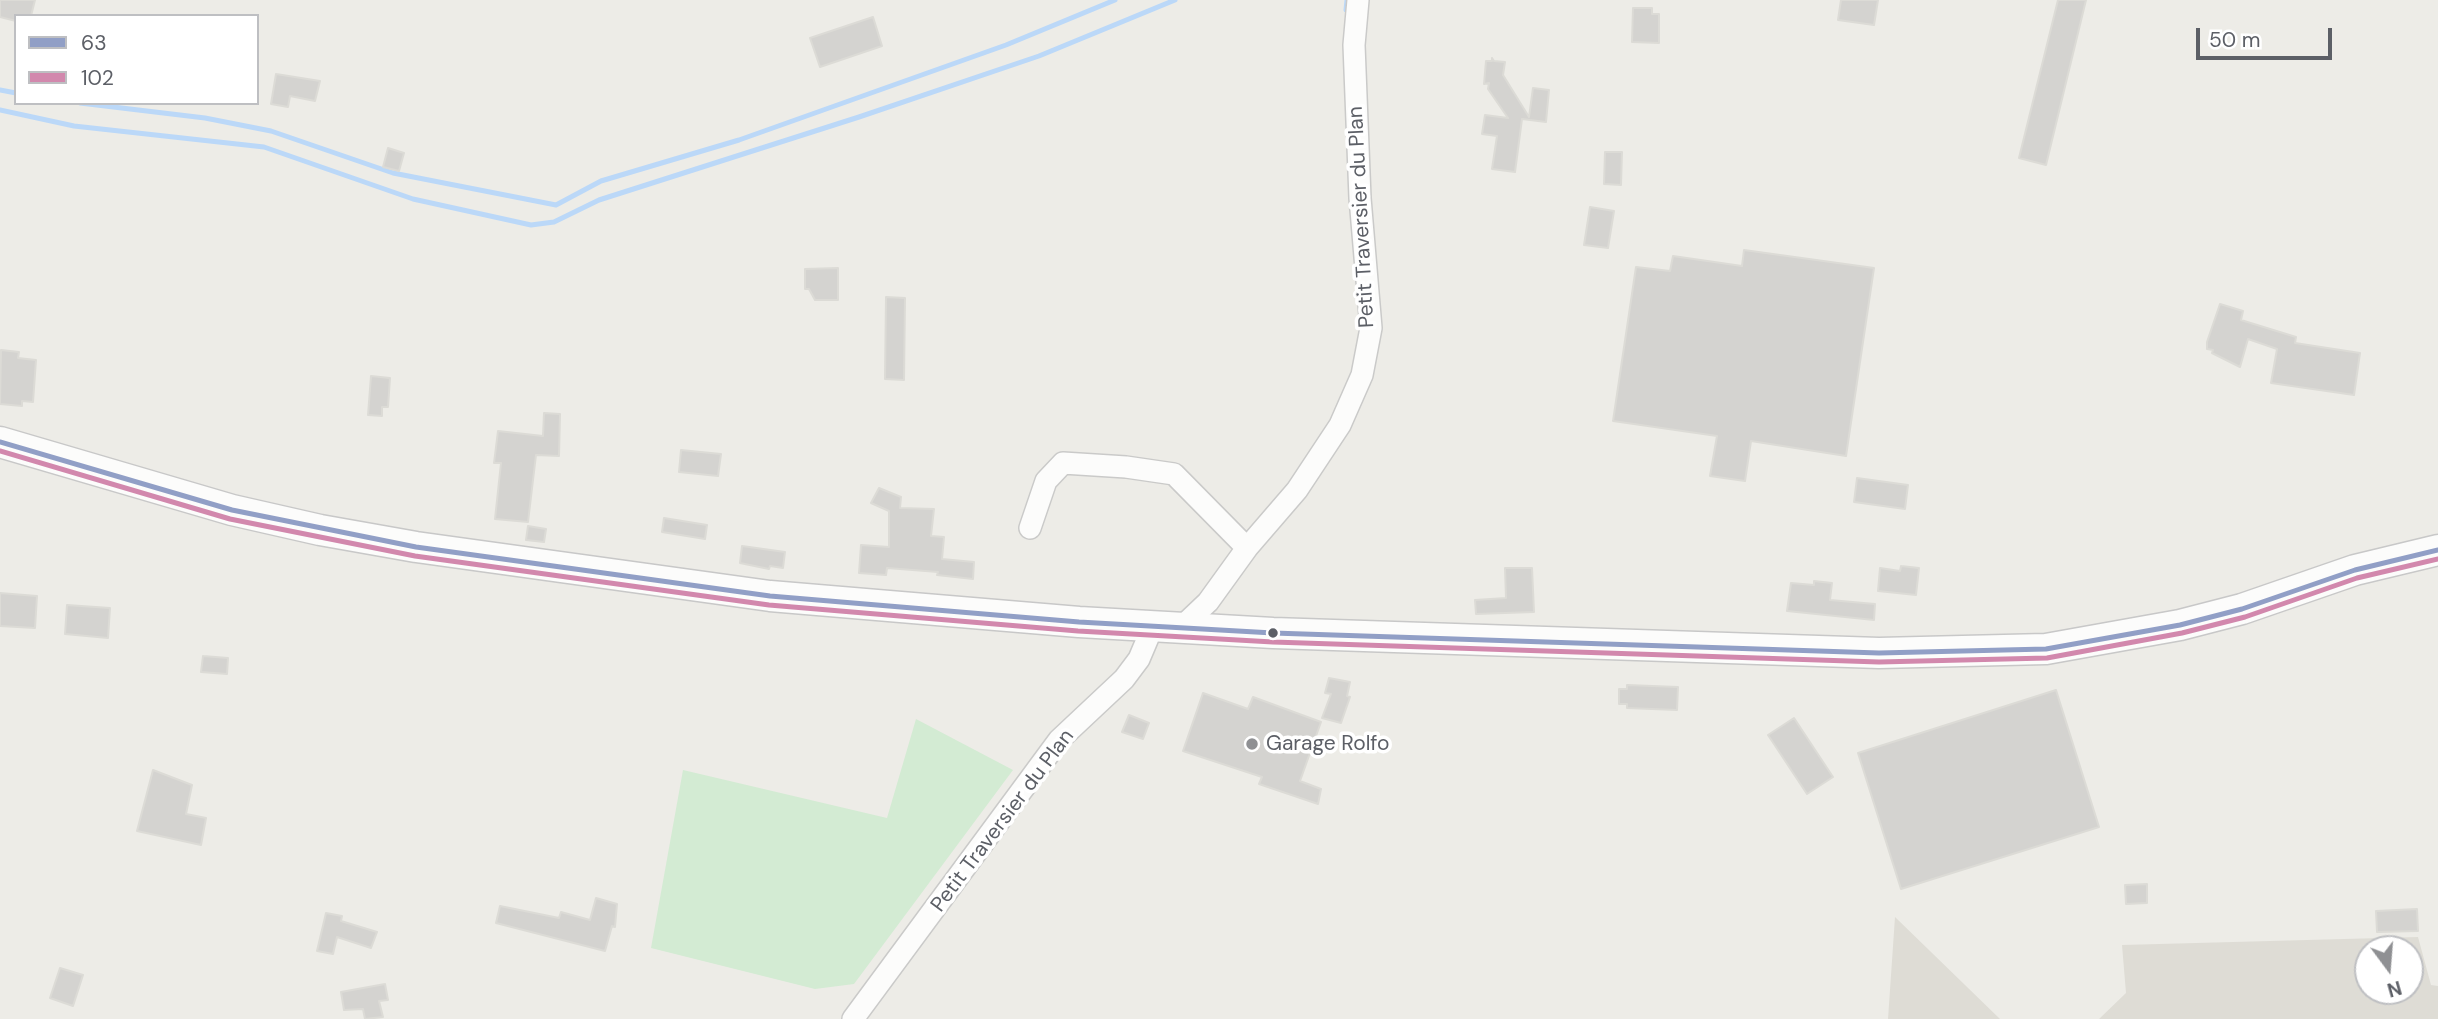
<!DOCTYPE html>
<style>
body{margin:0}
#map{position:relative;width:2438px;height:1019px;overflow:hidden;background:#edece7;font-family:"DM Sans",sans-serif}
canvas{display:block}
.legend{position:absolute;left:14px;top:14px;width:245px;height:91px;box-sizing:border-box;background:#fff;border:2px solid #bebfc2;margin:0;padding:9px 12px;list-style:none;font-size:21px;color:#5c5f66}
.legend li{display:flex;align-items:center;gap:14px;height:35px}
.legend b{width:35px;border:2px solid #bebfc2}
.north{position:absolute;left:2354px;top:935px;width:70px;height:70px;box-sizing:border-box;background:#fff;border:2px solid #bebfc2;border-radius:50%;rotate:164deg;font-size:19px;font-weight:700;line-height:28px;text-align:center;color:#5c5f66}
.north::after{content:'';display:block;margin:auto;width:24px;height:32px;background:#8f9093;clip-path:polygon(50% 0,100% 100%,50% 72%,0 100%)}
.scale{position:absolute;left:2196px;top:28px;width:136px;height:32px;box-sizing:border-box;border:4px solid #5c5f66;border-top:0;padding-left:9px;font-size:21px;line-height:24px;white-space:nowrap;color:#5c5f66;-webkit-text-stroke:5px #fff;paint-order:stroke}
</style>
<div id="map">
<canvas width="2438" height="1019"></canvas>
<ul class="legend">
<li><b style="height:9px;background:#919fc6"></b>63</li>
<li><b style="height:9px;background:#d288ad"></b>102</li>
</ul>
<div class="north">N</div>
<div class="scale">50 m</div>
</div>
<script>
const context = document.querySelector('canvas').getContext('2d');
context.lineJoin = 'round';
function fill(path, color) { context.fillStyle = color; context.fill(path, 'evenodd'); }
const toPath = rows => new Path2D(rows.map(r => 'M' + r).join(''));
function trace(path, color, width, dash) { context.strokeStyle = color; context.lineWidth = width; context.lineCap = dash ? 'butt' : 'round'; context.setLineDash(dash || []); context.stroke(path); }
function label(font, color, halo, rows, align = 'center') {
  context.font = font + ' "DM Sans",sans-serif'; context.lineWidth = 7; context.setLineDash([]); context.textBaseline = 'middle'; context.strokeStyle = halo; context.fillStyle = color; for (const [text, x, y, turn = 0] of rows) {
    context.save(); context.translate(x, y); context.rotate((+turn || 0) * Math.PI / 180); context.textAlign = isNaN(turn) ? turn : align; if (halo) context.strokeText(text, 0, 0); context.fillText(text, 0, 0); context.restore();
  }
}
fill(toPath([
 [1895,917,2000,1019,1888,1019],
 [2418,937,2431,985,2438,986,2438,1019,2099,1019,2126,993,2122,945],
 [2368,949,2410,949,2410,991,2368,991]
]), '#dedcd5');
fill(toPath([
 [916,719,1013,770,854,984,815,989,651,948,683,770,887,818]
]), '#d3ebd3');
trace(toPath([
 [1346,10,1347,0],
 [0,90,16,93],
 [80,103,205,118,271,131,393,173,556,205,601,181,739,140,1006,45,1115,0],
 [0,110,74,126,264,147,413,199,531,225,554,222,599,200,859,117,1039,56,1175,0]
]), '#bbd8f8', 5);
const building = toPath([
 [0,0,35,0,31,16,16,16,16,21,0,17,0,0],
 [1841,0,1878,0,1874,25,1838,20,1841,0],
 [2058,0,2086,0,2046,165,2019,158,2058,0],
 [1633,8,1652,8,1652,14,1659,14,1659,43,1632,42,1633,8],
 [873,17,882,46,820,67,810,38,873,17],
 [1492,58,1494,61,1505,62,1503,75,1529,117,1533,88,1549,90,1546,122,1522,119,1515,172,1492,169,1497,136,1482,134,1485,115,1508,118,1488,89,1489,83,1484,84,1486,61,1492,61,1492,58],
 [276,74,320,81,315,101,290,96,288,107,271,104,276,74],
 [388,148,404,153,399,171,383,167,388,148],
 [1605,152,1622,152,1621,185,1604,184,1605,152],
 [1590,207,1614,211,1608,248,1584,245,1590,207],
 [1744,250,1874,268,1846,456,1751,441,1745,481,1710,476,1717,436,1613,421,1636,267,1670,271,1673,256,1742,266,1744,250],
 [838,268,838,300,815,300,809,289,805,289,805,269,838,268],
 [886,297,905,298,904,380,885,379,886,297],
 [2220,304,2243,311,2241,320,2296,337,2295,343,2360,353,2354,395,2271,383,2277,349,2248,339,2240,367,2212,353,2213,350,2207,349,2207,342,2220,304],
 [1,350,19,352,18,358,36,360,33,402,22,401,22,406,0,404,1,350],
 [371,376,390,378,388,407,382,407,382,416,368,415,371,376],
 [544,413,560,414,559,456,536,455,528,522,495,519,501,463,494,463,498,431,543,436,544,413],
 [681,450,721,454,718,476,679,472,681,450],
 [1857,478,1908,485,1905,509,1854,502,1857,478],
 [879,488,901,497,900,508,934,509,931,536,944,537,942,559,974,562,973,579,937,575,938,572,887,568,886,575,859,573,861,545,889,547,889,511,871,503,879,488],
 [664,518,707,525,705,539,662,532,664,518],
 [528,526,546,529,544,542,526,540,528,526],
 [742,546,785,552,783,568,770,566,769,569,740,563,742,546],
 [1901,566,1919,568,1916,595,1878,591,1880,568,1900,571,1901,566],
 [1505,568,1532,568,1534,612,1476,614,1475,600,1506,598,1505,568],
 [1814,581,1832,583,1830,600,1875,604,1874,620,1787,611,1791,583,1814,585,1814,581],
 [0,593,37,596,35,628,0,626,0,593],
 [67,605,110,608,108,638,65,634,67,605],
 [203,656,228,658,227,674,201,672,203,656],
 [1329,678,1350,682,1347,696,1350,697,1341,723,1322,718,1331,694,1325,693,1329,678],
 [1627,685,1678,687,1677,710,1627,708,1627,704,1619,704,1619,689,1627,689,1627,685],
 [2056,690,2099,827,1901,889,1858,753,2056,690],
 [1203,693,1248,709,1253,697,1321,722,1300,781,1321,789,1318,804,1259,784,1262,777,1183,751,1203,693],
 [1129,715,1149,723,1143,739,1122,732,1129,715],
 [1794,718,1833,777,1807,794,1768,735,1794,718],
 [153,770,192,785,186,814,206,818,201,845,137,831,153,770],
 [2147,884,2147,903,2126,904,2125,885,2147,884],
 [596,898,617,904,615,927,612,926,605,951,496,923,500,906,559,918,561,912,590,920,596,898],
 [2417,909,2418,931,2377,932,2376,911,2417,909],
 [326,913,342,916,341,921,377,932,371,948,337,937,333,954,317,951,326,913],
 [60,968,83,975,73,1006,50,998,60,968],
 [385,984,388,1000,379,1001,383,1017,365,1019,363,1009,344,1010,341,992,385,984]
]);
fill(building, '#d4d3d0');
trace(building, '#dcdbd6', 2);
const street = toPath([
 [1030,528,1046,481,1063,463,1126,467,1174,474,1247,548],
 [1186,628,1189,620,1208,602,1247,548,1297,490,1340,425,1362,375,1371,328,1360,198,1354,45,1358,0],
 [853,1019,1059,740,1124,679,1139,659,1153,626]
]);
const secondary = toPath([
 [0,442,232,510,320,530,416,547,770,596,1079,622,1273,633,1879,653,2046,649,2180,625,2242,609,2355,570,2438,550]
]);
trace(street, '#cacac9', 24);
trace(secondary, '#c8c8c8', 33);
trace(street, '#fcfcfb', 21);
trace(secondary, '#fcfcfb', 30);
trace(toPath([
 [0,442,232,510,416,547,770,596,1079,622,1273,633,1879,653,2046,649,2180,625,2242,609,2355,570,2438,550]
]), '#919fc6', 5);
trace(toPath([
 [0,451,230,519,415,556,769,605,1078,631,1273,642,1879,662,2047,658,2182,633,2245,617,2357,578,2438,559]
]), '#d288ad', 5);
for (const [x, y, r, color] of [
 [1273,633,6,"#5c5f66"],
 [1252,744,7,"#8f9093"]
]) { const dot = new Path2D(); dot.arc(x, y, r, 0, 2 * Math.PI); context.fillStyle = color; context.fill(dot); trace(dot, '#fff', 2.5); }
label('21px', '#5c5f66', '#fff', [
 ["Petit Traversier du Plan",1362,217,-93],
 ["Petit Traversier du Plan",1003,821,-53]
]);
label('21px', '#5c5f66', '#fff', [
 ["Garage Rolfo",1266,744]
], 'left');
</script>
